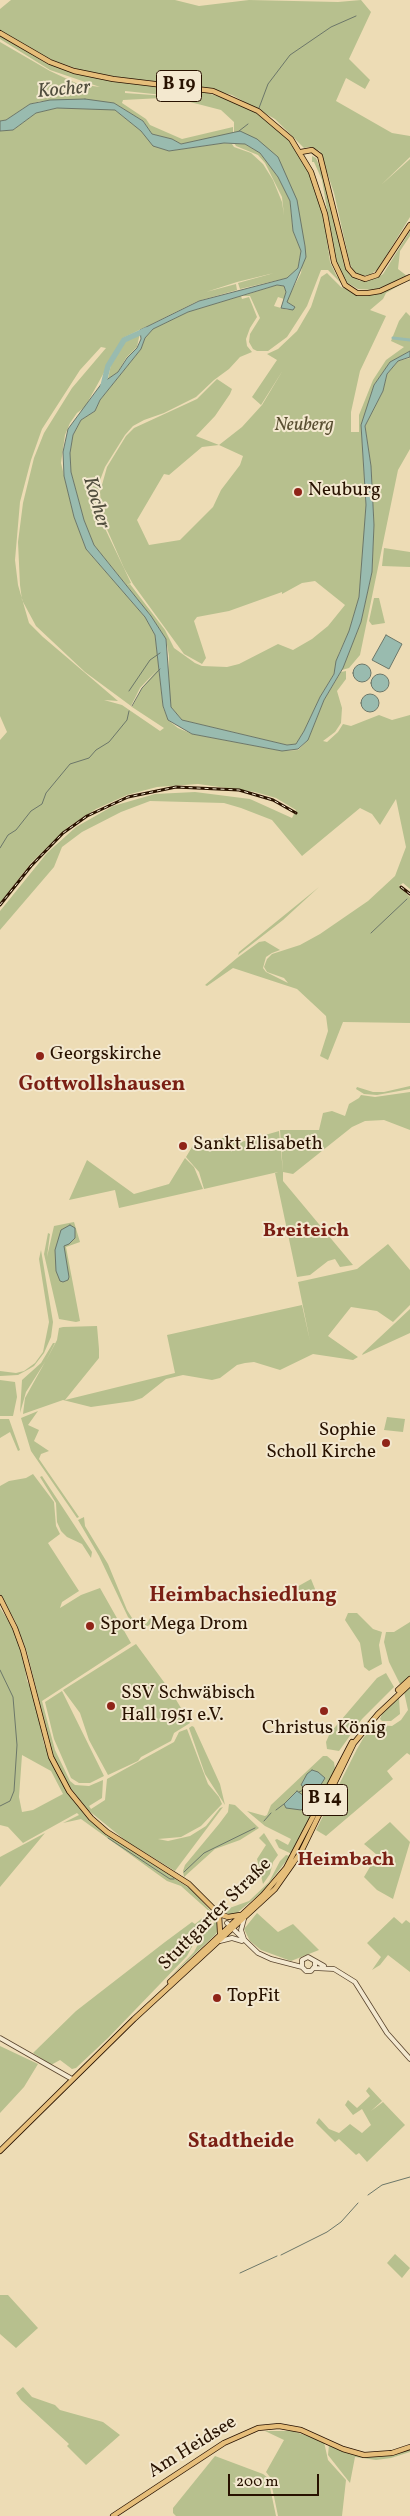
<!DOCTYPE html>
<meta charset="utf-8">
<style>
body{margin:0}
#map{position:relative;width:410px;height:2516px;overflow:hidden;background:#eddcb5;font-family:Vollkorn,serif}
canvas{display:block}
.scale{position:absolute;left:228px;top:2474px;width:91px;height:22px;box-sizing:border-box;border:2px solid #281200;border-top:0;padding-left:6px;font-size:15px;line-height:18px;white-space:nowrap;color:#281200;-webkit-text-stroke:4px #f3e8cf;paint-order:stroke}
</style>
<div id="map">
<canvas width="410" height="2516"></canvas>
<div class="scale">200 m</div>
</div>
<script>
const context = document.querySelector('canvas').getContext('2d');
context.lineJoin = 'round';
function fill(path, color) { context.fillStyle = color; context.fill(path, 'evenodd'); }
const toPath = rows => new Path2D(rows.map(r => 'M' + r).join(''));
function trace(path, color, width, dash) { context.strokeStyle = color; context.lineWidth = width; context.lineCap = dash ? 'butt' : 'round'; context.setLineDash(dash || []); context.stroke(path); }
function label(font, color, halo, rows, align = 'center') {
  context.font = font + ' Vollkorn,serif'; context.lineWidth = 4; context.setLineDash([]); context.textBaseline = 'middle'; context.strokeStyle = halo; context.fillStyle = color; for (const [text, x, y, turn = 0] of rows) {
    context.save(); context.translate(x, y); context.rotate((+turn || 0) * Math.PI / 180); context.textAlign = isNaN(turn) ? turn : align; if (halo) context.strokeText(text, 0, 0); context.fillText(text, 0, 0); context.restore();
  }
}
fill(toPath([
 [11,0,175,0,199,6,249,0,338,2,361,0,371,12,349,59,370,80,365,89,346,78,336,101,392,133,410,136,410,157,381,185,410,159,410,217,378,269,370,275,361,276,354,272,350,264,334,193,320,151,309,147,304,148,275,119,232,95,187,84,130,79,83,71,47,58,0,31,0,9],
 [0,36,42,60,81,75,112,81,197,90,234,101,257,113,285,135,309,171,323,212,330,262,336,275,343,285,328,270,321,270,307,306,287,337,268,351,257,351,253,349,249,342,250,334,260,318,250,296,242,296,277,285,284,286,286,292,284,299,278,297,274,306,288,310,295,307,286,302,301,273,305,246,278,157,240,132,234,132,234,122,221,110,163,95,125,91,125,93,153,95,162,96,162,98,123,100,122,103,146,119,150,125,182,139,233,127,233,133,181,144,172,139,152,134,143,121,114,103,41,101,30,104,6,120,0,121,0,42,50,71,78,84,100,87,50,70,0,39],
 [91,107,115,110,141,131,154,146,169,151,224,143,232,144,234,147,251,153,263,164,273,180,282,202,284,215,282,197,265,163,258,155,236,146,234,143,245,144,260,153,278,177,290,201,293,231,301,251,298,268,287,278,240,289,238,283,274,273,237,282,206,292,236,284,237,290,198,301,123,338,85,407,77,413,70,423,65,435,61,463,74,517,86,549,145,617,155,635,163,707,168,720,178,728,192,734,282,751,298,750,308,740,324,700,341,672,346,671,346,679,337,691,342,708,341,723,335,732,323,741,327,742,338,732,343,724,351,726,379,715,392,720,410,715,410,889,403,883,399,886,410,897,410,1023,343,1022,328,1060,320,1056,328,1031,326,1016,297,989,233,968,207,986,205,985,237,958,259,942,265,941,280,950,272,953,266,957,263,968,266,972,288,983,284,978,267,972,264,967,267,959,272,954,300,945,320,934,368,901,395,876,406,847,396,799,380,825,372,814,360,808,302,856,272,820,241,808,224,803,150,801,121,812,82,832,62,847,54,867,0,930,0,911,47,853,76,827,113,806,155,794,195,792,250,799,292,818,296,810,276,798,255,792,198,784,157,787,127,795,96,809,68,827,31,863,0,903,0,740,7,732,0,716,0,131,13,130,36,113,57,108],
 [101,347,106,348,72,388,44,433,34,458,23,503,18,542,20,585,22,600,36,626,85,672,131,706,140,688,157,670,142,688,132,707,164,728,160,731,122,705,104,700,118,701,43,637,29,623,18,585,15,560,20,502,31,460,42,429,80,370],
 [312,156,316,158,327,185,344,265,350,275,360,281,377,278,383,274,410,231,410,236,400,251,398,269,407,276,375,290,358,289,346,282,336,262,322,180,314,162,312,162],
 [327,273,341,287,363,295,386,291,410,279,386,293,383,299,370,310,386,316,360,371,351,412,351,432,359,432,359,415,373,380,386,360,404,347,391,341,399,321,406,312,410,316,410,351,390,362,374,385,361,426,366,505,365,532,359,597,349,632,339,653,334,674,332,677,319,680,332,677,320,697,304,731,296,744,287,745,182,720,171,707,168,682,169,656,166,639,151,616,94,545,84,520,71,472,70,453,73,435,81,420,95,411,100,400,141,349,145,338,153,329,188,312,241,296,242,299,249,297,257,317,250,328,246,339,247,346,252,352,240,357,229,369,214,380,196,397,164,413,144,420,133,426,125,435,105,467,99,483,100,518,131,583,127,585,130,584,165,630,174,648,195,663,202,666,227,667,239,664,278,644,293,650,312,639,328,626,345,605,315,581,302,583,282,594,282,592,229,611,197,617,194,621,206,658,202,664,184,654,133,584,124,568,102,518,100,492,107,467,126,436,134,428,197,399,217,379,232,389,230,394,215,416,196,436,219,445,242,427,262,405,283,370,261,405,252,397,277,360,267,354,278,349,297,331,311,307,321,277],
 [219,445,243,456,240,465,221,490,213,507,180,540,149,545,137,520,164,474,169,475,202,447],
 [140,333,137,347,126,358,118,372,108,379,111,364,125,342],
 [410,358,410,449,398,470,360,655,349,668,342,670,361,622,372,572,374,525,371,466,365,426,383,391,387,374,398,361],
 [384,548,410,552,410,567,382,566],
 [374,598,379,598,385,623,372,625,369,621],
 [319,887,283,920,238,955,239,952],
 [410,1086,410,1089,377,1095,364,1094,356,1089,357,1087,373,1092,384,1092],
 [410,1092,410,1130,384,1120,365,1121,352,1127,293,1174,283,1172,283,1181,353,1265,340,1267,335,1259,328,1261,310,1275,297,1277,275,1173,278,1172,204,1189,199,1172,186,1157,195,1142,205,1149,216,1138,240,1138,241,1142,279,1131,283,1172,280,1130,319,1130,323,1113,332,1111,345,1116,349,1104,359,1098,361,1095,375,1097],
 [185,1158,194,1167,203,1189,119,1208,115,1190,69,1200,87,1160,134,1194,169,1184],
 [74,1222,80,1242,66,1247,80,1321,76,1322,59,1319,44,1254,48,1233,50,1234,47,1257,54,1226],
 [388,1244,410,1270,410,1305,393,1322,377,1311,351,1307,328,1336,358,1357,353,1360,313,1354,280,1370,254,1362,245,1363,237,1365,220,1378,212,1380,183,1375,166,1379,142,1398,133,1401,91,1407,63,1400,23,1414,25,1398,45,1362,26,1392,20,1413,22,1380,41,1363,53,1343,55,1343,46,1361,57,1340,59,1328,63,1327,97,1326,99,1349,99,1358,65,1400,175,1373,167,1335,302,1305,310,1341,298,1282,357,1269],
 [41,1250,53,1322,51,1337,44,1353,34,1366,29,1369,18,1375,0,1376,0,1371,16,1373,24,1371,35,1363,43,1352,49,1322,39,1259],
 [410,1309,410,1333,362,1355,363,1353],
 [0,1380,15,1382,17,1397,13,1416,0,1416],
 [38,1411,28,1425,39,1430,34,1441,49,1451,41,1454,39,1459,79,1517,77,1518,31,1451,21,1418],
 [387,1417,405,1419,403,1432,384,1430],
 [0,1419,9,1419,20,1450,18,1451,10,1432,0,1438],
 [33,1474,54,1502,56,1526,60,1534,48,1543,79,1591,62,1602,60,1608,81,1595,100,1588,131,1643,42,1701,55,1750,70,1781,75,1785,89,1786,103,1780,102,1798,89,1806,91,1809,105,1800,107,1779,174,1742,179,1732,187,1729,208,1784,219,1797,222,1804,201,1826,181,1837,158,1839,168,1841,190,1836,206,1826,220,1808,223,1807,175,1871,126,1841,88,1810,69,1786,53,1755,27,1652,15,1621,0,1594,0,1486,9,1481,26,1478],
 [42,1476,92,1552,91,1558,82,1544,67,1537,61,1531,57,1522,56,1503,40,1477],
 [84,1517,85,1526,108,1564,127,1610,132,1618,140,1623,146,1624,151,1617,151,1623,148,1626,135,1624,128,1617,99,1556,78,1520],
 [311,1579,317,1594,305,1597,295,1588],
 [0,1608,16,1632,22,1650,27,1681,32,1690,44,1744,54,1767,71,1798,102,1830,192,1890,216,1917,201,1930,187,1956,108,2038,76,2068,72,2069,60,2060,51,2065,33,2053,76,2011,165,1942,192,1922,195,1924,210,1912,181,1886,167,1881,81,1819,63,1823,79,1815,77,1813,23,1843,8,1827,0,1825],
 [22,1755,51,1771,63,1794,33,1810,22,1812,19,1797],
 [348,1613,357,1613,373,1629,382,1632,379,1645,382,1664,369,1671,364,1667,360,1643,345,1620],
 [410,1622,410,1678,401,1686,389,1662,384,1642,386,1632,394,1632],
 [136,1644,172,1693,190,1723,174,1733,171,1741,141,1757,138,1761,108,1775,89,1740,80,1713,63,1690],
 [386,1673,394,1687,362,1719,339,1751,327,1749,326,1742,330,1733,377,1678],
 [410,1686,410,1755,407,1753,387,1771,393,1779,326,1836,316,1830,357,1749,364,1737,377,1725,392,1726,401,1720,408,1710,404,1692],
 [62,1691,104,1776,90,1783,79,1783,71,1778,54,1739,45,1702],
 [399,1698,400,1714,391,1721,382,1721,380,1719,382,1714],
 [192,1726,194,1727,220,1784,225,1805,205,1774,189,1728],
 [323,1756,327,1756,334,1762,335,1769,292,1854,279,1848,275,1840,277,1839,288,1845,291,1839,265,1826,247,1811,265,1816,267,1815,271,1805],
 [229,1804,235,1805,259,1828,240,1840,215,1849,184,1877,183,1871,185,1865,219,1824,228,1812],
 [390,1822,410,1842,393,1899,377,1890,364,1877,377,1855,364,1844],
 [45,1833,0,1887,0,1857],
 [264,1833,278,1855,273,1862,270,1874,263,1884,257,1859,266,1845,259,1838],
 [286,1855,290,1856,262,1892,237,1913,232,1915,224,1913,224,1910,249,1901,269,1882,280,1861],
 [257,1913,278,1932,293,1924,319,1950,291,1961,261,1950,250,1941,244,1929],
 [394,1917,402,1924,406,1920,410,1923,410,1972,388,1955,380,1965,372,1970,381,1957,367,1943],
 [217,1920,218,1931,215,1935,171,1976,194,1952,205,1931],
 [0,2046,38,2064,24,2087,0,2113],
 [369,2087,382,2101,371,2111,383,2102,405,2125,367,2162,359,2153,356,2155,339,2139,335,2142,316,2123,319,2118,329,2129,339,2133,350,2124,362,2133,371,2125,362,2109,353,2115,345,2105,348,2100,357,2108,370,2096,366,2091],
 [395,2254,410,2268,402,2278,387,2263],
 [0,2295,8,2295,38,2328,16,2348,0,2334],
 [23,2387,32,2397,55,2405,60,2410,103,2422,120,2435,86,2465,67,2446,69,2444,21,2400,16,2393],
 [265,2431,293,2431,324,2442,328,2460,346,2480,342,2516,278,2516,270,2477,266,2472,284,2440],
 [329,2445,356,2455,374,2457,410,2450,410,2452,391,2458,376,2460,355,2457,350,2483,328,2455],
 [215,2456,263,2474,268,2478,276,2516,176,2516,173,2513,173,2508]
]), '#b7c08e');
const water = toPath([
 [85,99,114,103,143,121,152,134,172,139,181,144,240,131,257,139,278,157,297,200,305,246,306,257,287,302,295,307,293,310,281,308,286,292,284,286,277,285,188,312,153,329,145,338,141,349,100,400,95,411,81,420,73,435,70,453,71,472,84,520,94,545,151,616,166,639,171,707,182,720,287,745,296,744,304,731,320,697,334,674,336,661,349,631,359,597,366,505,361,425,374,385,390,362,410,351,410,357,398,361,387,374,383,391,365,426,371,466,374,525,372,572,361,622,343,668,324,700,308,740,298,749,282,751,192,734,168,720,163,706,155,635,145,617,86,549,74,517,64,476,63,452,68,429,102,383,118,372,127,358,137,348,141,339,140,330,199,301,287,278,298,268,301,251,293,231,290,201,278,177,260,153,245,144,224,143,169,151,153,146,141,131,115,110,57,108,36,113,13,130,0,131,0,121,6,120,30,104,50,100,85,99],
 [386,635,402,644,389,669,372,660,386,635],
 '353 673a9 9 0 1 1 18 0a9 9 0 1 1-18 0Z',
 '371 683a9 9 0 1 1 18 0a9 9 0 1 1-18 0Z',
 '361 703a9 9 0 1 1 18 0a9 9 0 1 1-18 0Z',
 [70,1225,75,1228,75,1238,69,1244,64,1246,69,1277,68,1280,63,1282,60,1281,56,1271,55,1250,61,1230,70,1225],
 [312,1770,318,1772,325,1778,314,1796,301,1785,307,1774,312,1770],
 [297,1791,307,1798,306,1806,301,1810,286,1808,284,1804,297,1791]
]);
fill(water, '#99bbaf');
trace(water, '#6c7769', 1);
trace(toPath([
 [259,108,268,84,290,55,331,27,356,16],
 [239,131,248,124],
 [129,691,150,660,160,653],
 [132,706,142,688,160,669],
 [0,848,8,835,16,830,31,811,42,804,46,793,70,764,89,758,96,750,109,742,127,720,129,711],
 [371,933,407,899],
 [0,1670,13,1697,17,1745,14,1791,10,1801,0,1806],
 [299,1792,306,1789],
 [276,1810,284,1804],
 [264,1821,271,1813],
 [108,1838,170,1879,174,1879],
 [184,1872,204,1853,255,1828],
 [368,2195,382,2185,410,2177],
 [281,2255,327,2232,341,2222,358,2203],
 [240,2273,277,2256]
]), '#6c7769', 1);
trace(toPath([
 [393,338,410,340]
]), '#99bbaf', 3);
trace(toPath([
 [103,386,108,366,124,340,146,330]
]), '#99bbaf', 5.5);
const minor = toPath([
 [227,1923,258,1953,271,1959,302,1967],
 [244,1939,241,1930,244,1919],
 [220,1941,232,1938,242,1941],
 [315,1961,315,1966,311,1971,306,1971,302,1967,302,1960,308,1957,324,1966],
 [314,1968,334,1969,355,1982,387,2033,410,2059],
 [0,2038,72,2079]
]);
const major = toPath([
 [0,33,50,62,74,71,113,79,213,91,258,111,291,139,311,172,325,214,334,262,345,285,357,293,368,293,380,291,410,277],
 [301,152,312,150,320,156,348,268,354,275,365,279,377,275,410,225],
 [0,1598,15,1628,23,1650,51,1757,69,1791,91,1818,107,1832,189,1884,219,1914,228,1917,240,1915],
 [398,1690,410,1679],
 [219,1914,220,1933],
 [170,1982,263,1895,286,1868,352,1742],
 [0,2151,134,2019,275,1889,301,1852,354,1743,378,1714,410,1684],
 [113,2516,224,2443,258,2428,279,2426,301,2430,343,2449,364,2455,392,2453,410,2447]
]);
trace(minor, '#59442d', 5.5);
trace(major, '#281200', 6);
trace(minor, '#f3e8cf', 4);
trace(major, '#e6be7a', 4.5);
const rail = toPath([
 [401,887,410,894],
 [0,905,31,866,63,833,87,816,128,797,176,787,239,790,273,800,296,813]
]);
trace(rail, '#281200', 3);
trace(rail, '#f3e8cf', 1, [4]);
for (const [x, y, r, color] of [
 [298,492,5,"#8f2418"],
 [40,1056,5,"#8f2418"],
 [183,1146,5,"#8f2418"],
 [386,1443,5,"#8f2418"],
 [90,1626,5,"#8f2418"],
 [111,1706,5,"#8f2418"],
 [324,1711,5,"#8f2418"],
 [217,1998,5,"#8f2418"]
]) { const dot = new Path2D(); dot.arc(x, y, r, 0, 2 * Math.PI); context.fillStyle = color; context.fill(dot); trace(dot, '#f3e8cf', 2); }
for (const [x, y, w] of [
 [179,86,45],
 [325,1800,45]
]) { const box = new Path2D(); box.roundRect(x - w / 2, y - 15.5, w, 31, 4); context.fillStyle = '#f3e8cf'; context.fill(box); trace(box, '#281200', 1); }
label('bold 18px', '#281200', null, [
 ["B 19",179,86],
 ["B 14",325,1800]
]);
label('italic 19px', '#5a4f32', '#f3e8cf', [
 ["Neuberg",304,427]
]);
label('19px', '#281200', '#f3e8cf', [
 ["Neuburg",308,492],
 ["Georgskirche",50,1056],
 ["Sankt Elisabeth",193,1146],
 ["Sophie",376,1432,"right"],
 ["Scholl Kirche",376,1454,"right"],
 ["Sport Mega Drom",100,1626],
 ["SSV Schwäbisch",121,1695],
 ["Hall 1951 e.V.",121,1717],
 ["Christus König",324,1730,"center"],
 ["TopFit",227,1998]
], 'left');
label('19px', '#281200', '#f3e8cf', [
 ["Stuttgarter Straße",216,1915,-45],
 ["Am Heidsee",193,2448,-32]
]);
label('italic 20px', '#504d3d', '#f3e8cf', [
 ["Kocher",64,91,-5],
 ["Kocher",95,503,74]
]);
label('bold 20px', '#7a1f14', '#f3e8cf', [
 ["Breiteich",306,1232],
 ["Heimbach",346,1861]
]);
label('bold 21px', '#7a1f14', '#f3e8cf', [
 ["Gottwollshausen",102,1086],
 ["Heimbachsiedlung",243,1597],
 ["Stadtheide",241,2143]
]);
</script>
